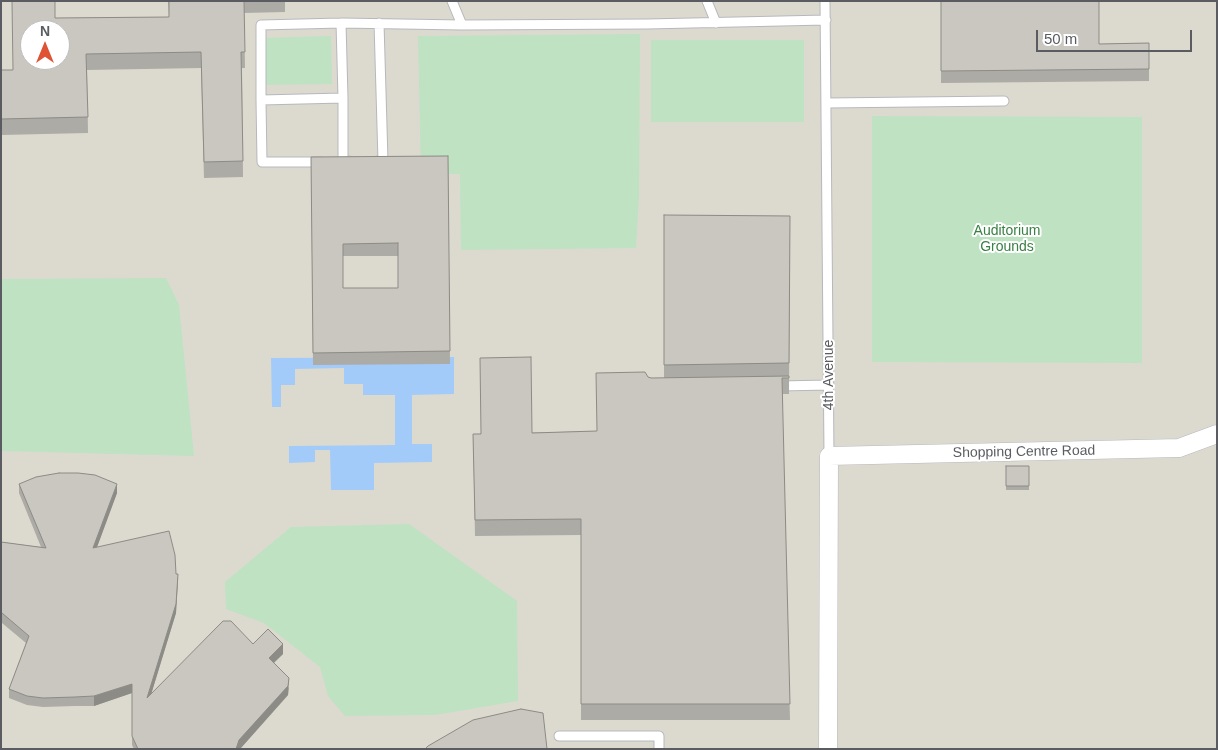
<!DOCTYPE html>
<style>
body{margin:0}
#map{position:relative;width:1218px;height:750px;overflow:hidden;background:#eceae1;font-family:Helvetica,sans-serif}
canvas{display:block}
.frame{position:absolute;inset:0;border:2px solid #5a5c61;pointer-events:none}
.north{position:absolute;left:20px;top:20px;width:50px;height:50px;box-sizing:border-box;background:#fff;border:1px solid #bdbec0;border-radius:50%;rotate:0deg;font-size:14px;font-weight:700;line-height:20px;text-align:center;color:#5a5c61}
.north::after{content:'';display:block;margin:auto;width:18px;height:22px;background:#df5334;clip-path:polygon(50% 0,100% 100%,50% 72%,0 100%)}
.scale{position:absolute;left:1036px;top:30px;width:156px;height:22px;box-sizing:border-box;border:2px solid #5a5c61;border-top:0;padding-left:6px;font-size:15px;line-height:18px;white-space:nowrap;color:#5a5c61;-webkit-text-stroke:4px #fff;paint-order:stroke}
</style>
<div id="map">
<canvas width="1218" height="750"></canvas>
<div class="frame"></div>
<div class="north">N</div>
<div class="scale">50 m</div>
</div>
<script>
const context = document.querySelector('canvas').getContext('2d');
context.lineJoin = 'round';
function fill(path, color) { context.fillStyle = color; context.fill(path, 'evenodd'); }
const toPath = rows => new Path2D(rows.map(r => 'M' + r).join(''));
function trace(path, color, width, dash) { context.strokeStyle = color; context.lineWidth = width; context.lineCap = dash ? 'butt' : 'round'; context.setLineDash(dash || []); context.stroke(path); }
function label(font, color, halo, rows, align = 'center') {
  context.font = font + ' Helvetica,sans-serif'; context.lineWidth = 4; context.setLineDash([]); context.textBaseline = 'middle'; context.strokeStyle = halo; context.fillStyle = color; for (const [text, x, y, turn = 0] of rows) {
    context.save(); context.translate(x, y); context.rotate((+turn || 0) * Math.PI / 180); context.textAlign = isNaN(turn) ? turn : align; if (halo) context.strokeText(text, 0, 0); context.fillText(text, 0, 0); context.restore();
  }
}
fill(toPath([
 [1,1,1217,1,1217,749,1,749],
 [30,30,60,30,60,60,30,60]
]), '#dcdacf');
fill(toPath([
 [640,34,639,196,636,248,461,250,460,174,421,174,418,36],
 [331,36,332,84,264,85,263,38],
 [651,40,804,40,804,122,651,122],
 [872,116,1142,117,1142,363,872,362],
 [166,278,179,305,194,456,1,451,1,279],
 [409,524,517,601,518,701,435,715,345,716,328,696,320,667,264,623,226,609,225,582,291,527]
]), '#bee2c2');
fill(toPath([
 [454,357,454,394,412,395,412,444,432,444,432,462,374,463,374,490,331,490,330,450,315,450,315,462,289,463,289,446,395,445,395,395,363,395,363,384,344,384,344,368,295,369,295,385,281,385,281,407,272,407,271,358]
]), '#a3cbfa');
const service = toPath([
 [452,1,462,25],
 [707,1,716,23],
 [825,1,829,456],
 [341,23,343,98,261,100,261,25,341,23,462,25,647,24,826,20],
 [343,98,343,161,349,161],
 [261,100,262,162,322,162],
 [827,103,1004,101],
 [377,161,383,161,379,23],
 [779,386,829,385],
 [559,736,659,736,659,749]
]);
const minor = toPath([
 [828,749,829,456,1179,448,1217,434]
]);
trace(service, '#b7b8bd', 11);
trace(minor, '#b7b8bd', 19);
trace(service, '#fff', 9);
trace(minor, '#fff', 18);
fill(toPath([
 [168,1,285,1,285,12,244,13,245,68,242,68,243,177,204,178,201,68,87,70,88,133,1,135,1,70,13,70,55,18,169,17],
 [941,1,1099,44,1149,43,1149,81,941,83],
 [448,156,450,364,313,365,311,157],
 [343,256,398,256,398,288,343,288],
 [664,215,790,216,789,394,782,394,790,720,581,720,581,535,475,536,473,434,597,431,648,377,651,378,664,378],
 [1006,466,1029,466,1029,490,1006,490],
 [19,484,117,493,97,547,176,574,178,583,176,613,151,694,253,644,283,654,274,663,289,688,288,695,240,749,134,749,132,745,132,693,94,706,75,706,43,707,27,705,9,698,9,689,26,643,2,623,1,542,41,547,19,493]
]), '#adaba5');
fill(toPath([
 [117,484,117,493,93,558,93,548],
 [178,574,176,613,147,708,147,698],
 [283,644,283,654,269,667,269,658],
 [289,678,288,695,240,749,236,749,239,740],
 [132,684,132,693,94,706,94,696]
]), '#8d8b86');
const building = toPath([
 [12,1,55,1,55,18,169,17,169,1,244,1,245,52,241,52,243,161,204,162,201,52,86,54,88,117,1,119,1,70,13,70,12,1],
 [30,30,60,30,60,60,30,60,30,30],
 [941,1,1099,1,1099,44,1149,43,1149,69,941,71,941,1],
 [448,156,450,351,313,353,311,157,448,156],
 [398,243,398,288,343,288,343,244,398,243],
 [664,215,790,216,789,363,664,365,664,215],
 [531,357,532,433,597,431,596,373,645,372,648,377,651,378,789,376,789,378,782,378,790,704,581,704,581,519,475,520,473,434,481,434,480,358,531,357],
 [1006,466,1029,466,1029,486,1006,486,1006,466],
 [59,473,78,473,95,475,117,484,93,548,169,531,175,555,176,574,178,574,176,604,147,698,223,621,231,621,253,644,268,629,283,644,269,658,289,678,288,686,239,740,236,749,138,749,132,736,132,684,94,696,75,697,43,698,27,696,9,689,29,636,2,613,1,613,1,542,46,548,19,484,36,477,59,473],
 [521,709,543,713,547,749,425,749,428,746,473,720,521,709]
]);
fill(building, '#c9c7c0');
trace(building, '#8d8b86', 1);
label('14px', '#398144', '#fff', [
 ["Auditorium",1007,231],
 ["Grounds",1007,247]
]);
label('14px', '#5a5c61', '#fff', [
 ["4th Avenue",829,375,-90],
 ["Shopping Centre Road",1024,452,-1]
]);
</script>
